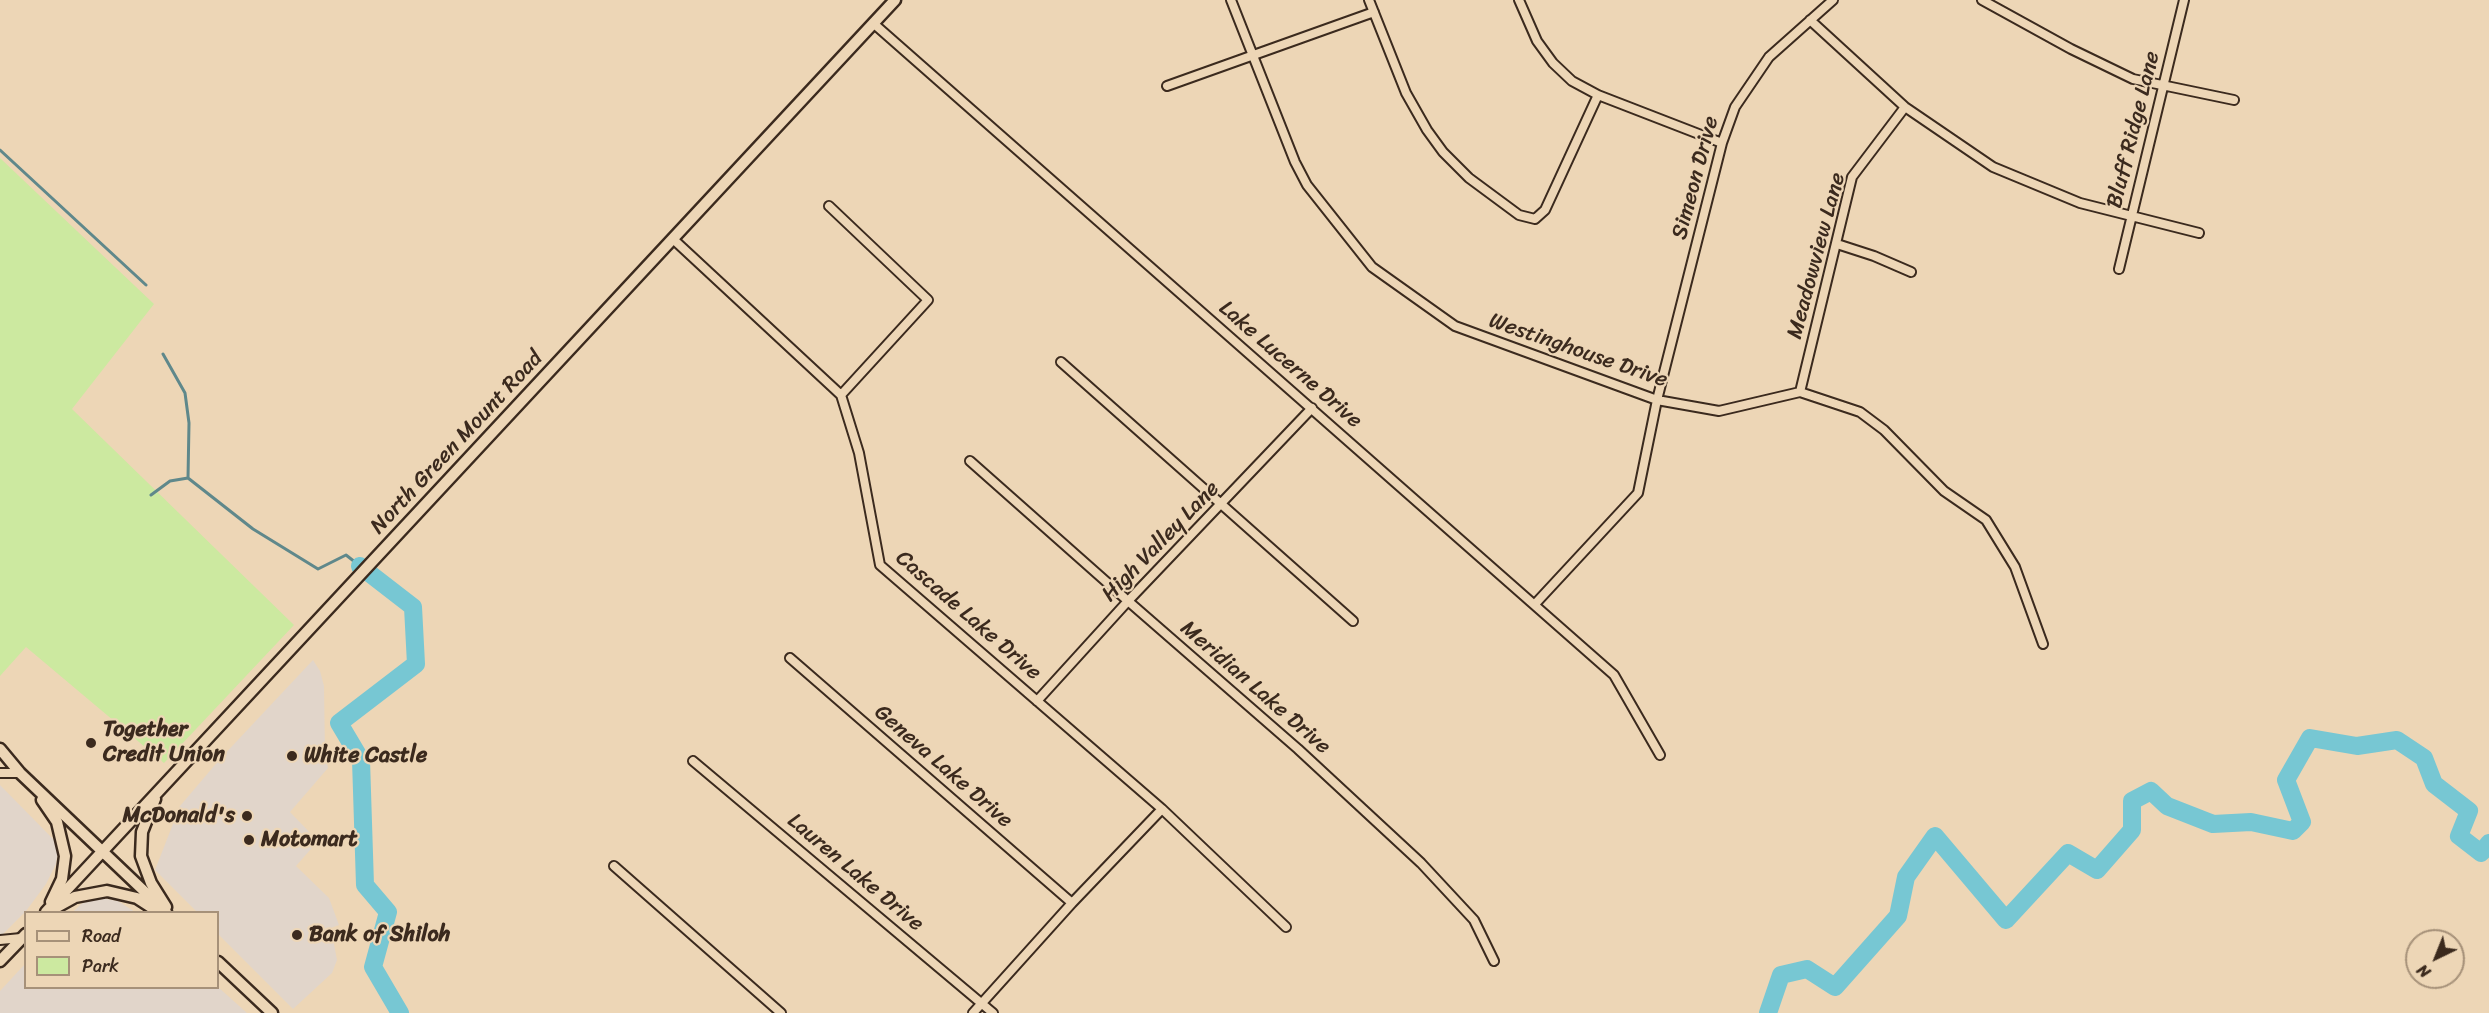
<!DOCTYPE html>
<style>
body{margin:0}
#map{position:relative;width:2489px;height:1013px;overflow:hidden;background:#edd6b6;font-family:Sriracha,sans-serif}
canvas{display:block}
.legend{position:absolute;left:24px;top:911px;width:195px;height:78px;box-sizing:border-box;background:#edd6b6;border:2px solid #a69179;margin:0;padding:8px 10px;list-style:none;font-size:18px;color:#3b2a1e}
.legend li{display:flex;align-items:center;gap:12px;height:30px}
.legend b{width:30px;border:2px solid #a69179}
.north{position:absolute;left:2405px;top:929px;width:60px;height:60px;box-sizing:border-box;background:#edd6b6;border:2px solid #a69179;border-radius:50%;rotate:223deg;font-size:16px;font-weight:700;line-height:24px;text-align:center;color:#3b2a1e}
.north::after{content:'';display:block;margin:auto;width:21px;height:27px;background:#3b2a1e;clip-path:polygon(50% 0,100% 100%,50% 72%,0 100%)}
</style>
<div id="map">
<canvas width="2489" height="1013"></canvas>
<ul class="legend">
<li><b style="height:8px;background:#edd6b6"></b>Road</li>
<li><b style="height:16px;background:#cce9a0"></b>Park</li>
</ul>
<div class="north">N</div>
</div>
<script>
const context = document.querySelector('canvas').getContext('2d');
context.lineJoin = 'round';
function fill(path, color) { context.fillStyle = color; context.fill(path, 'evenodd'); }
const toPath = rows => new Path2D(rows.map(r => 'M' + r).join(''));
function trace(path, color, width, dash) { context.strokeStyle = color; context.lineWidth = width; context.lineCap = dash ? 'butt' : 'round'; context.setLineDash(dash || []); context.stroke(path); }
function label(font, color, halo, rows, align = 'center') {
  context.font = font + ' Sriracha,sans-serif'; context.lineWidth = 4.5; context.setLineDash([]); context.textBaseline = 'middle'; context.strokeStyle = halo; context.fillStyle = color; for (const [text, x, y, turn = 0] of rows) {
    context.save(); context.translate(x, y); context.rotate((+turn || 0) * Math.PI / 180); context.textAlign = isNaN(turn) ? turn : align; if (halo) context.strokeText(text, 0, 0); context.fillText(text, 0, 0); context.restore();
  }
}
fill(toPath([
 [313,660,320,671,324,686,325,754,328,768,290,812,318,841,296,866,329,898,339,925,331,928,337,960,332,973,293,1009,218,934,218,912,197,912,155,870,180,806,220,759],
 [0,785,55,841,58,850,56,864,46,884,26,911,0,937],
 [95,897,118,901,135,912,73,912,81,904],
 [25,964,26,988,218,987,247,1013,0,1013,0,991]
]), '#e1d5ca');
fill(toPath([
 [0,158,154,304,72,409,294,625,164,763,26,647,0,676]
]), '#cce9a0');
trace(toPath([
 [0,150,146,285],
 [163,354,185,393,189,423,188,478],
 [188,478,253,529,318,569,346,555,360,566],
 [151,495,170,481,188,478]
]), '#5f888b', 3);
trace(toPath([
 [360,566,413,607,416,664,339,723,361,760,365,885,388,912,373,967,400,1013],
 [1768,1013,1781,975,1807,969,1835,987,1898,916,1906,877,1935,836,2006,920,2068,853,2097,870,2132,830,2132,801,2151,791,2167,806,2213,824,2251,822,2293,831,2302,822,2286,780,2310,738,2357,746,2397,740,2424,758,2434,784,2469,811,2459,836,2481,853,2489,843]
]), '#77c7d3', 18);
const street = toPath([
 [1231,0,1295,162,1307,185,1372,267,1455,326,1657,400,1719,411,1800,392,1860,412,1884,430,1944,491,1986,520,2015,567,2043,644],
 [1369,0,1406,93,1427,130,1443,152,1469,178,1519,215,1535,219,1545,210,1598,95],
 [1519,0,1537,41,1553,63,1572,81,1598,95,1722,143],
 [1982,0,2071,49,2133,79,2234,100],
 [1810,20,1905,107,1993,167,2080,203,2199,233],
 [873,23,1614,675,1660,755],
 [1167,86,1374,12],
 [829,206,928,300,841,395],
 [673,239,841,395,859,453,880,565,1162,809,1072,903,973,1013],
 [1837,244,1874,256,1911,272],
 [2119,269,2184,0],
 [1061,362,1353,621],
 [1800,392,1852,177,1905,107],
 [970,461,1128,601,1298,749,1421,863,1474,920,1494,961],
 [1535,604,1638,493,1657,400,1722,143,1735,107,1769,57,1833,0],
 [790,658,1072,903],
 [1037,701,1128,601,1312,408],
 [693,761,993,1013],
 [0,773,20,773],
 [1162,809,1286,927],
 [614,866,781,1013],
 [0,940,21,938]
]);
const secondary = toPath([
 [0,749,20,773,166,912],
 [155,799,142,832,141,856,151,883,166,907],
 [42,800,57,822,65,856,62,879,51,902],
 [55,908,75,897,107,891,137,898,157,911],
 [46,912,895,0],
 [0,961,26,934],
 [218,962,272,1013]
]);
trace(street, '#3b2a1e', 12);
trace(secondary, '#3b2a1e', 15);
trace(street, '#edd6b6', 8);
trace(secondary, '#edd6b6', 10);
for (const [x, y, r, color] of [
 [91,743,6,"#3b2a1e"],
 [292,756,6,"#3b2a1e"],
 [247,816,6,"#3b2a1e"],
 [249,840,6,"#3b2a1e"],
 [297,935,6,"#3b2a1e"]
]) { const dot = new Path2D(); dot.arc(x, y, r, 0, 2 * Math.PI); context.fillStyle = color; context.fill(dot); trace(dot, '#edd6b6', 2); }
label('22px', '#3b2a1e', '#edd6b6', [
 ["Bluff Ridge Lane",2134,130,-76],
 ["Simeon Drive",1696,178,-75],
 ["Meadowview Lane",1817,256,-75],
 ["Westinghouse Drive",1578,351,19],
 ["Lake Lucerne Drive",1290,365,41],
 ["North Green Mount Road",457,443,-47],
 ["High Valley Lane",1161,542,-46],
 ["Cascade Lake Drive",968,616,41],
 ["Meridian Lake Drive",1255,688,41],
 ["Geneva Lake Drive",943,767,41],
 ["Lauren Lake Drive",855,873,40]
]);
label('bold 22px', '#3b2a1e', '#edd6b6', [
 ["Together",103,730],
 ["Credit Union",103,755],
 ["White Castle",304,756],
 ["McDonald's",235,816,"right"],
 ["Motomart",261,840],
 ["Bank of Shiloh",309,935]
], 'left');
</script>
